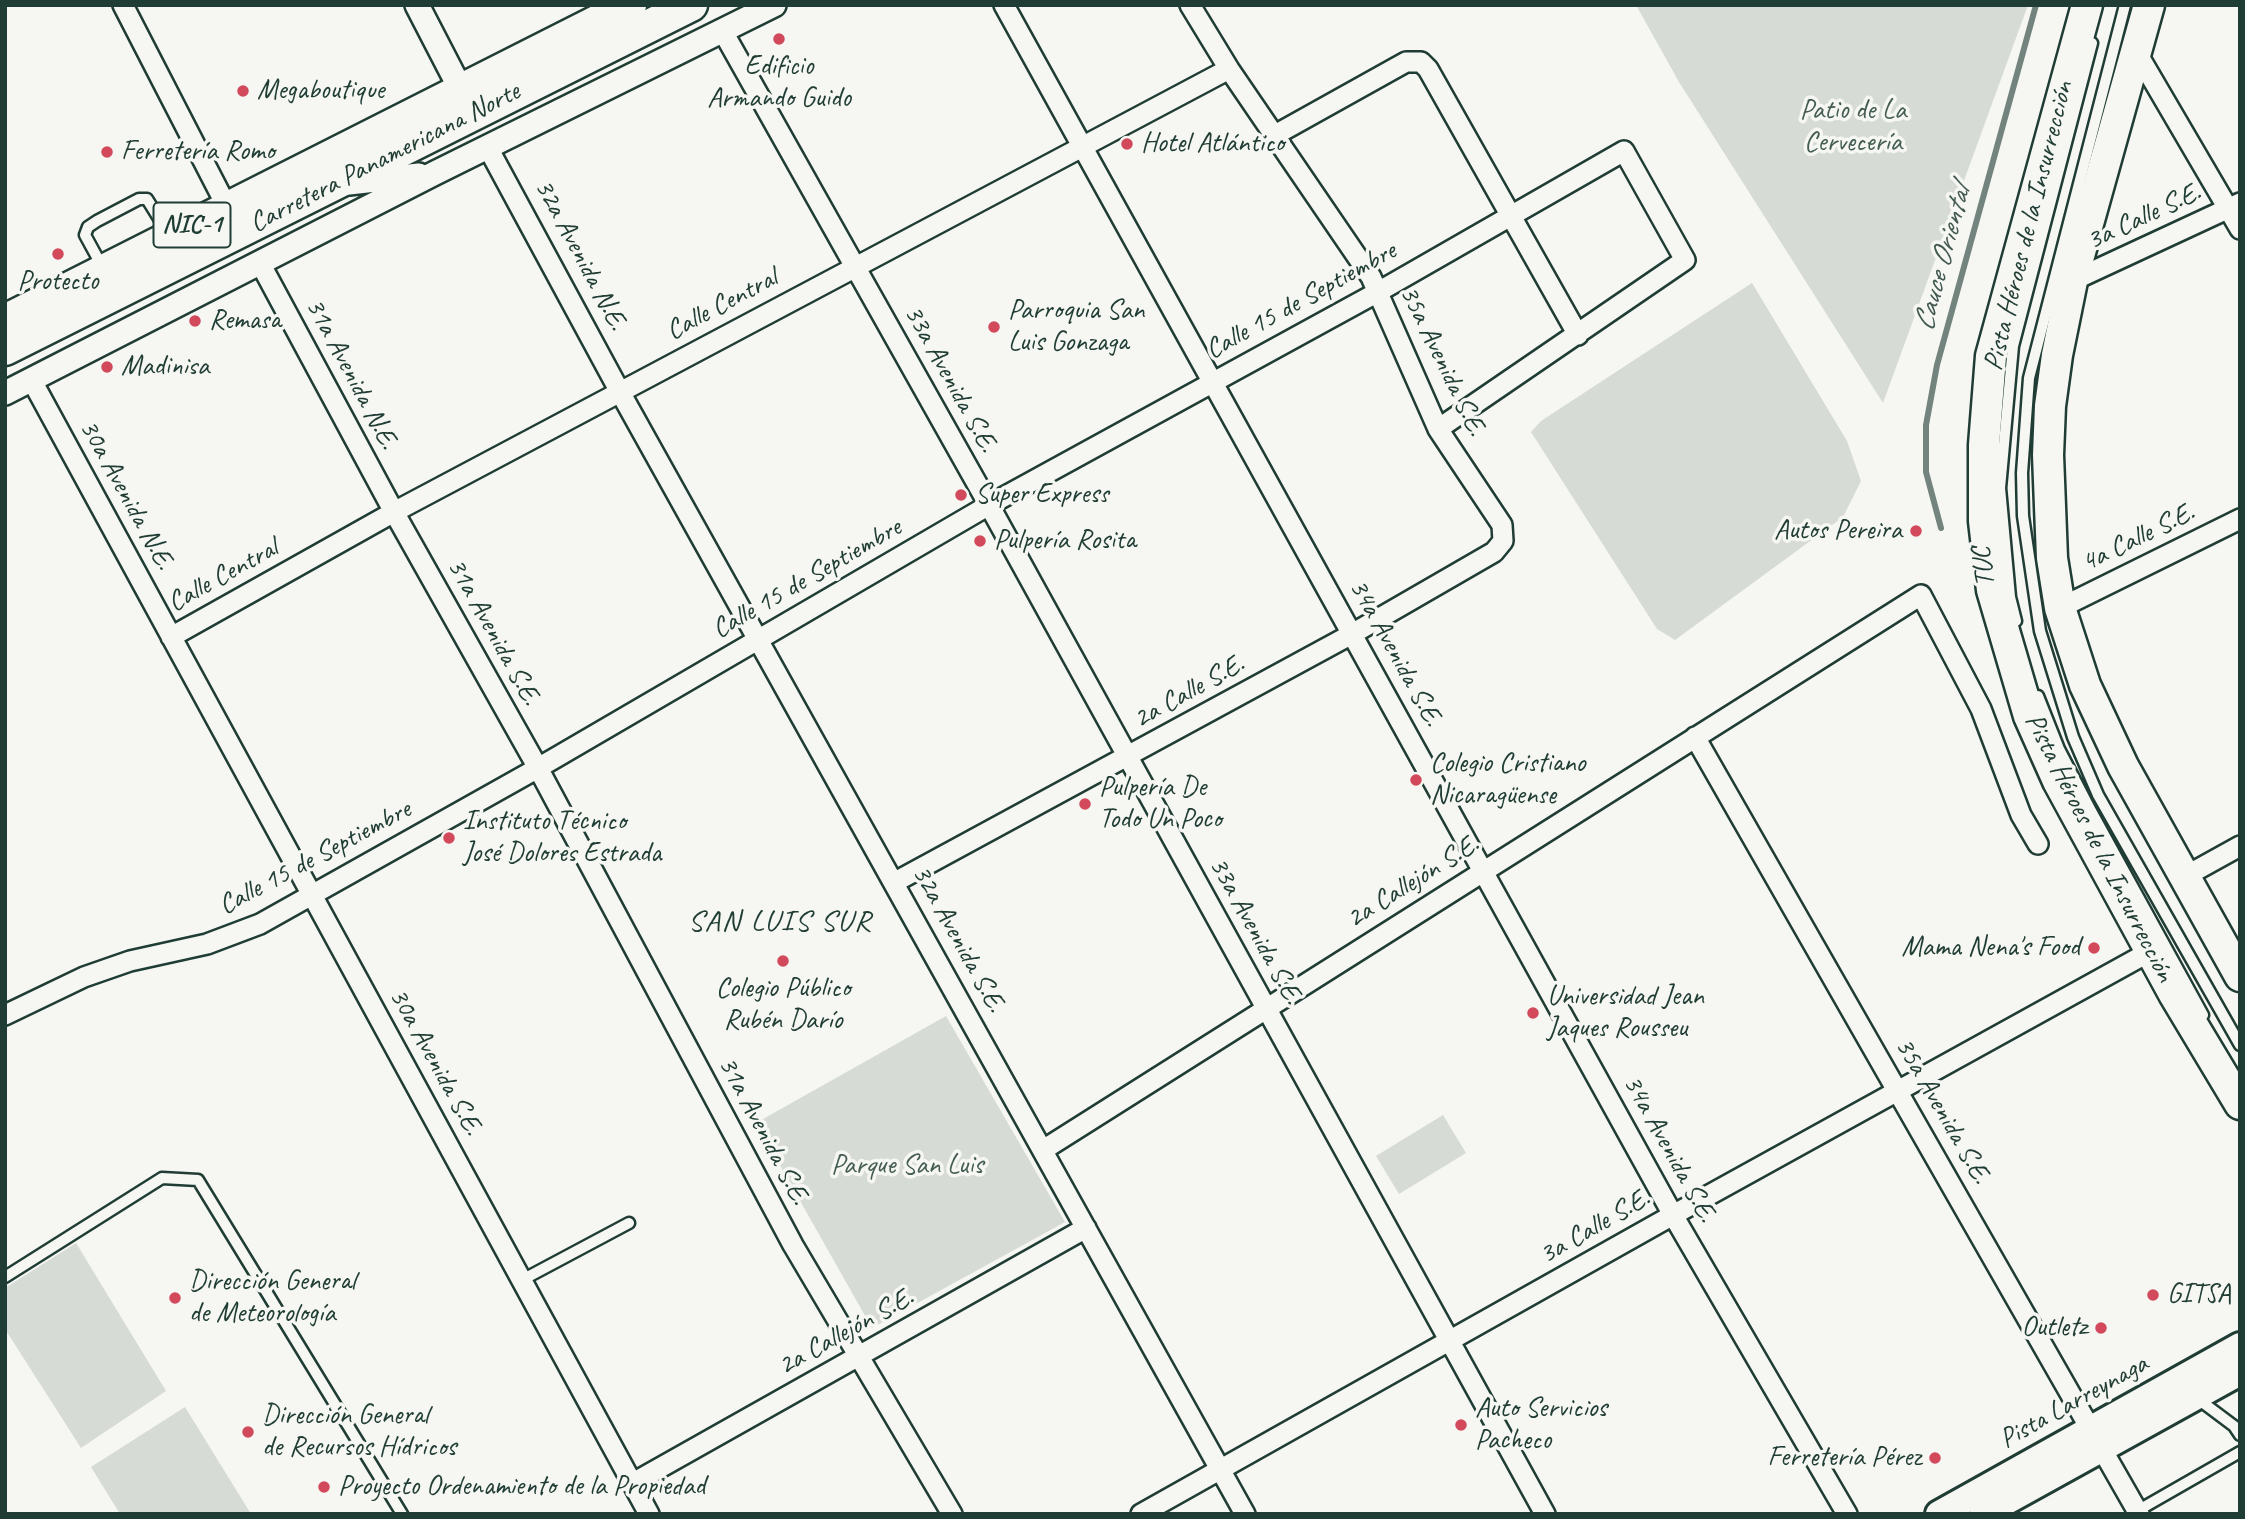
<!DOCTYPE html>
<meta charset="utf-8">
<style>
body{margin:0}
#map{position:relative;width:2245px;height:1519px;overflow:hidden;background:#f6f6f2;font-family:Caveat,sans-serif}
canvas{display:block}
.frame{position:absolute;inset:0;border:7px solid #1f3d34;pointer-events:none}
</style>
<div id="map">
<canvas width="2245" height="1519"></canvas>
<div class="frame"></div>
</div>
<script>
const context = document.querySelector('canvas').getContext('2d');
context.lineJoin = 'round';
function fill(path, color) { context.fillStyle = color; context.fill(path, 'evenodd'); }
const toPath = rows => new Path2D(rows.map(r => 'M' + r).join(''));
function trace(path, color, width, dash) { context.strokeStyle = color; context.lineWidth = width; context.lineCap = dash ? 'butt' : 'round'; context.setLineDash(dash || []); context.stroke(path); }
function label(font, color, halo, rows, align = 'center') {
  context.font = font + ' Caveat,sans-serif'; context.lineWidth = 7; context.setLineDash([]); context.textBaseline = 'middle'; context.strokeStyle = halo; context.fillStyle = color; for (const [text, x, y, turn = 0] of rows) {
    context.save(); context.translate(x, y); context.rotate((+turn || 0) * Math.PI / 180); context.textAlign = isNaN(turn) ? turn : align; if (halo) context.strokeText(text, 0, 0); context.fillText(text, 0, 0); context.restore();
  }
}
fill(toPath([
 [1636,5,2028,5,1883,403,1679,82],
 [1752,283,1847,441,1861,481,1843,517,1675,640,1657,629,1531,432,1541,421],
 [946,1016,1065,1222,872,1328,756,1123],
 [1443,1115,1466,1153,1399,1194,1376,1156],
 [76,1243,166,1391,81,1448,5,1329,5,1288],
 [185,1407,251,1514,120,1514,91,1467]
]), '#d6dbd6');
trace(toPath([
 [1941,528,1926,472,1926,425,1937,365,2036,5]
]), '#72847d', 6);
const service = toPath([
 [2125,5,2029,378,2022,473,2023,516,2040,631,2073,737,2098,795,2240,1045],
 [103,268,85,235,88,227,97,221,139,199,147,199,168,233],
 [2016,621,2010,597,2000,488,2013,346,2092,43],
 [2038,696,2059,749,2091,811,2203,1015],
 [5,1277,162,1178,198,1180,402,1514],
 [522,1280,629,1223],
 [2198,1399,2234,1426,2240,1435],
 [2137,1511,2240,1452]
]);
const minor = toPath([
 [123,5,227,207],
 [1004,5,1673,1215,1847,1514],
 [722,30,989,505,1545,1514],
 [2137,53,2240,229],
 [1275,135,1406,62,1421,62,1428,69,1578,335],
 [487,146,620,392,1245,1514],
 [260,263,394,512,538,768,793,1245,952,1514],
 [2072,281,2240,203],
 [31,379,649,1514],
 [2060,608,2240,519],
 [171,637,394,512,1229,69],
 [1695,737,2139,1514],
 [2184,877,2240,846],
 [895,882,1352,634,1494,552,1503,541,1502,525,1438,429,1371,277,1229,69,1190,5],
 [5,1015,84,977,130,961,207,944,260,924,538,768,989,505,1378,292,1624,151,1685,260,1438,429],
 [1043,1150,1921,595,1981,709,2021,815,2038,844],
 [633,1483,1086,1228],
 [1141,1514,1673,1215,2151,951]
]);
const tertiary = toPath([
 [417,5,462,92],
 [349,183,419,175],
 [5,393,435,173,774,5]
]);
const secondary = toPath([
 [1939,1514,2240,1346],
 [1983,1514,2240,1372]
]);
const primary = toPath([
 [2087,5,1991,356,1984,445,1984,521,1992,590,2029,716,2058,781,2174,994,2240,1104],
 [2149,5,2072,281,2057,355,2050,406,2048,455,2052,558,2060,608,2085,685,2123,766,2240,976]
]);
const trunk = toPath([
 [5,321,630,5],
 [5,349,691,5]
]);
trace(service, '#1f3d34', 15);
trace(minor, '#1f3d34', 24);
trace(tertiary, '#1f3d34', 28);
trace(secondary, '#1f3d34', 32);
trace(primary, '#1f3d34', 35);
trace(trunk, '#1f3d34', 37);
trace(service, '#f6f6f2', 10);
trace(minor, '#f6f6f2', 19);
trace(tertiary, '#f6f6f2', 23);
trace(secondary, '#f6f6f2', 26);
trace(primary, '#f6f6f2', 30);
trace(trunk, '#f6f6f2', 32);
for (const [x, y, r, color] of [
 [779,39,7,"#d1495b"],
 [243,91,7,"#d1495b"],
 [1127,144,7,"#d1495b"],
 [107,152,7,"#d1495b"],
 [58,254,7,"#d1495b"],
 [195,321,7,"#d1495b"],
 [994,327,7,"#d1495b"],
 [107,367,7,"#d1495b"],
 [961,495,7,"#d1495b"],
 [1916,531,7,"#d1495b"],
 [980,541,7,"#d1495b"],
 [1416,780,7,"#d1495b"],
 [1085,804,7,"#d1495b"],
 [449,838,7,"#d1495b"],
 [2094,948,7,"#d1495b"],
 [783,961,7,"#d1495b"],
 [1533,1013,7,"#d1495b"],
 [2153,1295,7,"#d1495b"],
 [175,1298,7,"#d1495b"],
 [2101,1328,7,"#d1495b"],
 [1461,1425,7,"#d1495b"],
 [248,1432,7,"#d1495b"],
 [1935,1458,7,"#d1495b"],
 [324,1487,7,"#d1495b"]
]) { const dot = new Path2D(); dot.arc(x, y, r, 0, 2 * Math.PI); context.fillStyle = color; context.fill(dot); trace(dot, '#f6f6f2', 2.5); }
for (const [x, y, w] of [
 [192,225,77]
]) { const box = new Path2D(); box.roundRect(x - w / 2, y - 22.5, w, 45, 5); context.fillStyle = '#f6f6f2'; context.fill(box); trace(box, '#1f3d34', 2); }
label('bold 26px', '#1f3d34', null, [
 ["NIC-1",192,225]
]);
label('28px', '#1f3d34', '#f6f6f2', [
 ["Edificio",779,67,"center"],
 ["Armando Guido",779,99,"center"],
 ["Megaboutique",257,91],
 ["Hotel Atlántico",1141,144],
 ["Ferretería Romo",121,152],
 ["Protecto",58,282,"center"],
 ["Parroquia San",1008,311],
 ["Luis Gonzaga",1008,343],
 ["Remasa",209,321],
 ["Madinisa",121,367],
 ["Super Express",975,495],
 ["Autos Pereira",1902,531,"right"],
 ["Pulpería Rosita",994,541],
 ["Colegio Cristiano",1430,764],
 ["Nicaragüense",1430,796],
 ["Pulpería De",1099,788],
 ["Todo Un Poco",1099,820],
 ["Instituto Técnico",463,822],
 ["José Dolores Estrada",463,854],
 ["Mama Nena's Food",2080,948,"right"],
 ["Colegio Público",783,989,"center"],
 ["Rubén Darío",783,1021,"center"],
 ["Universidad Jean",1547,997],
 ["Jaques Rousseu",1547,1029],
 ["Dirección General",189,1282],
 ["de Meteorología",189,1314],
 ["GITSA",2167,1295],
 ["Outletz",2087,1328,"right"],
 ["Auto Servicios",1475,1409],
 ["Pacheco",1475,1441],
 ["Dirección General",262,1416],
 ["de Recursos Hídricos",262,1448],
 ["Ferretería Pérez",1921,1458,"right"],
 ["Proyecto Ordenamiento de la Propiedad",338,1487]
], 'left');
label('28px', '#445d54', '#f6f6f2', [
 ["Patio de La",1853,111],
 ["Cervecería",1853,143],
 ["Parque San Luis",907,1166]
]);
label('28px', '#1f3d34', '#f6f6f2', [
 ["Carretera Panamericana Norte",385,158,-27],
 ["3a Calle S.E.",2144,217,-25],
 ["Pista Héroes de la Insurrección",2029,226,-76],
 ["32a Avenida N.E.",580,255,62],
 ["Calle 15 de Septiembre",1301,301,-29],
 ["Calle Central",722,305,-28],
 ["35a Avenida S.E.",1442,361,64],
 ["31a Avenida N.E.",351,374,62],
 ["33a Avenida S.E.",950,379,61],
 ["30a Avenida N.E.",126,495,61],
 ["4a Calle S.E.",2138,538,-26],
 ["TUC",1984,567,-97],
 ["Calle Central",223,576,-29],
 ["Calle 15 de Septiembre",807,579,-30],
 ["31a Avenida S.E.",493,632,61],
 ["34a Avenida S.E.",1395,653,61],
 ["2a Calle S.E.",1189,692,-29],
 ["Pista Héroes de la Insurrección",2099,848,63],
 ["Calle 15 de Septiembre",315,858,-28],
 ["2a Callejón S.E.",1413,882,-32],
 ["33a Avenida S.E.",1255,931,61],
 ["32a Avenida S.E.",958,939,61],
 ["30a Avenida S.E.",435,1062,61],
 ["35a Avenida S.E.",1942,1111,60],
 ["31a Avenida S.E.",763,1131,62],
 ["34a Avenida S.E.",1669,1149,61],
 ["3a Calle S.E.",1595,1227,-30],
 ["2a Callejón S.E.",846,1332,-29],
 ["Pista Larreynaga",2074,1402,-29]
]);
label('italic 30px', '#425a52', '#f6f6f2', [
 ["Cauce Oriental",1943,259,-75]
]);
context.letterSpacing = '2px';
label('30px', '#1f3d34', '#f6f6f2', [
 ["SAN LUIS SUR",780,922]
]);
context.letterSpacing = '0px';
</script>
